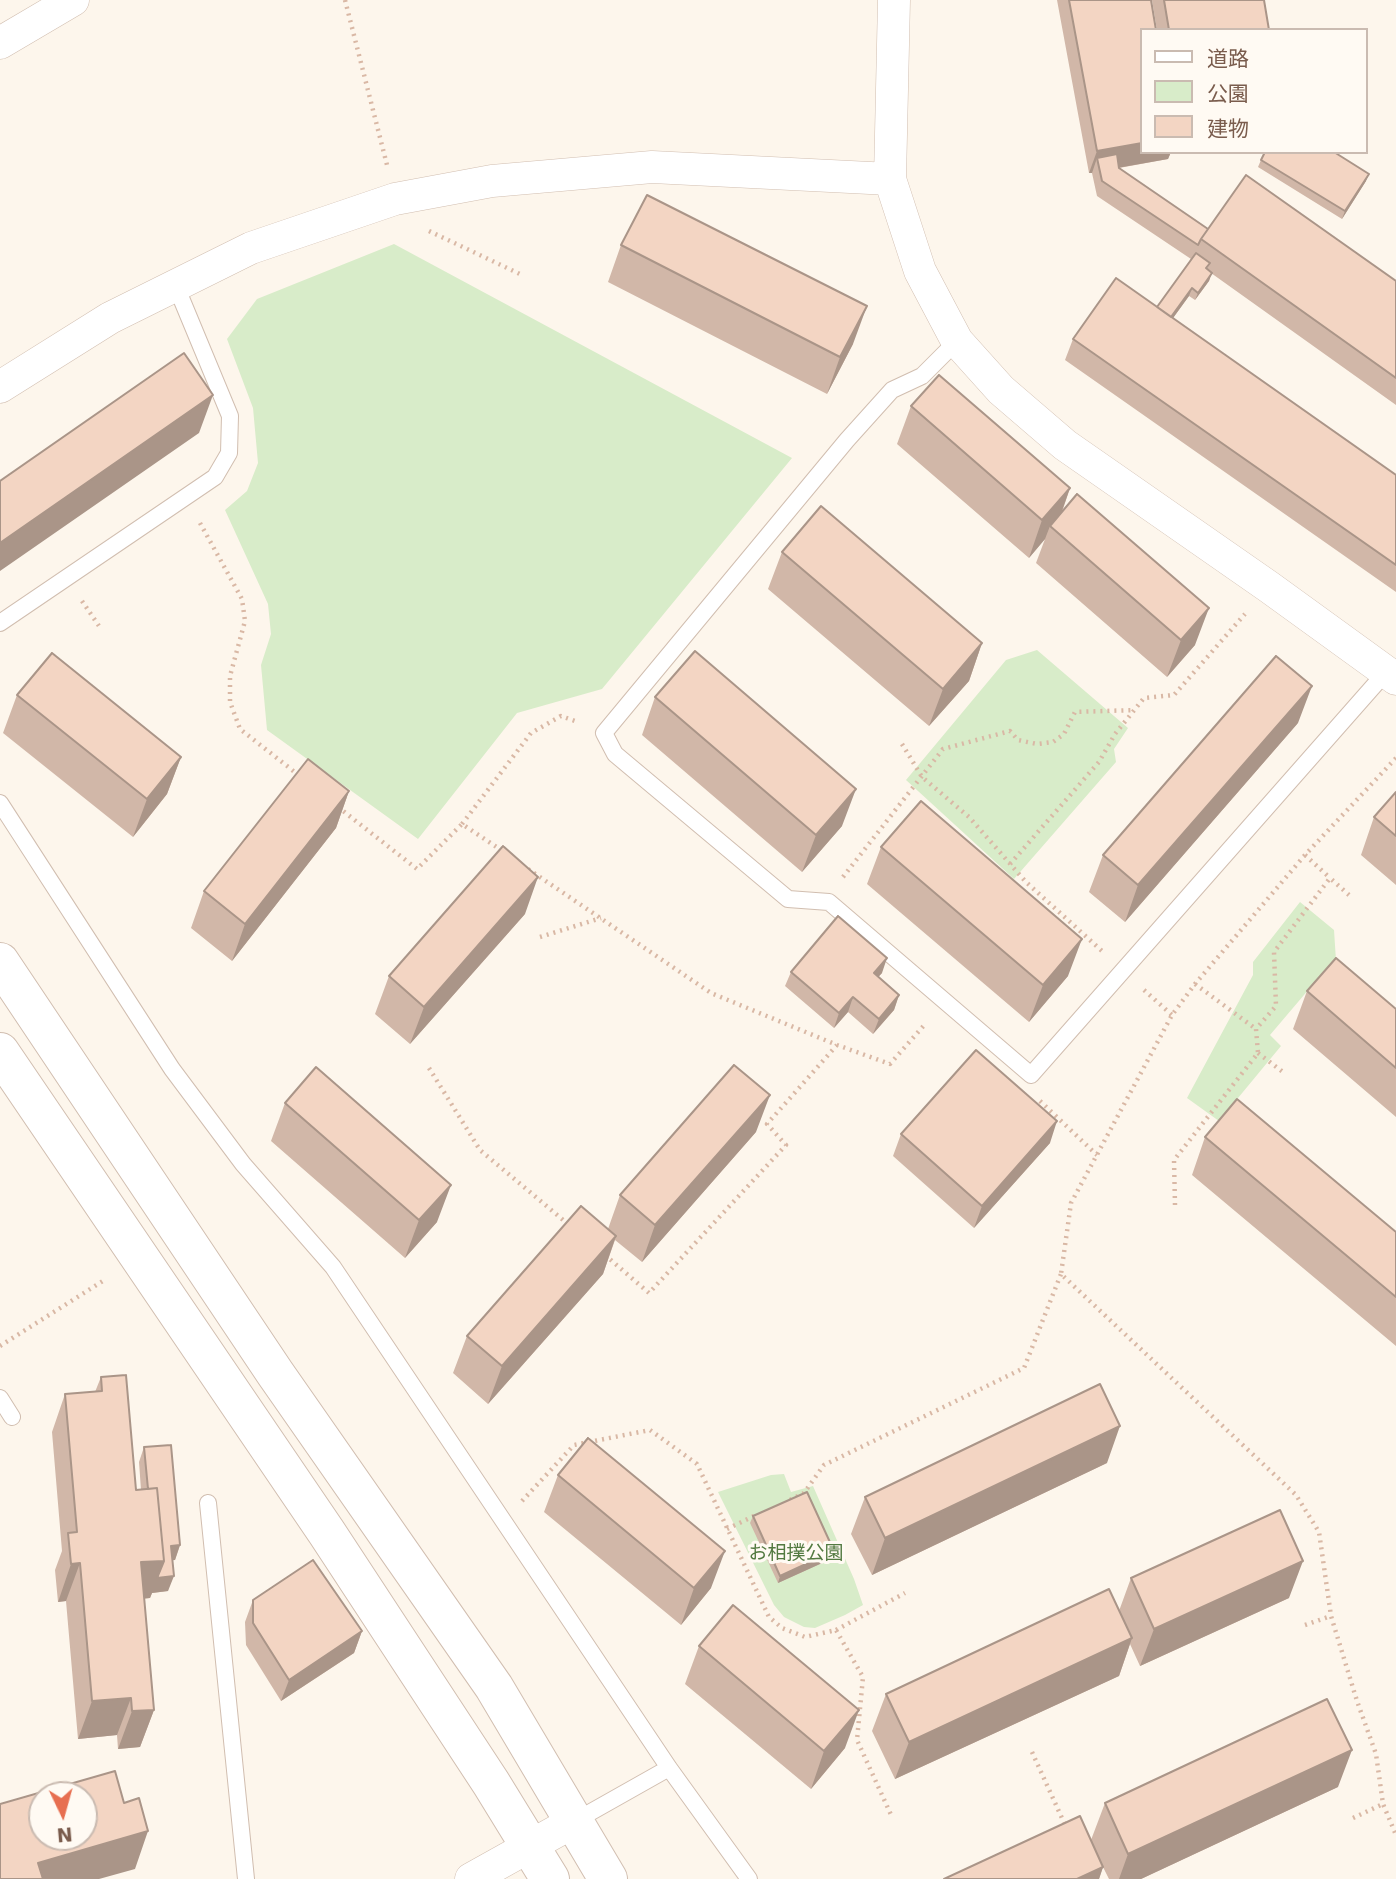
<!DOCTYPE html>
<meta charset="utf-8">
<style>
body{margin:0}
#map{position:relative;width:1396px;height:1879px;overflow:hidden;background:#fdf6ec;font-family:"DejaVu Sans","Noto Sans JP",sans-serif}
canvas{display:block}
.legend{position:absolute;left:1140px;top:28px;width:228px;height:126px;box-sizing:border-box;background:#fffaf3;border:2px solid #cabbb1;margin:0;padding:9px 12px;list-style:none;font-size:21px;color:#7a5c4d}
.legend li{display:flex;align-items:center;gap:14px;height:35px}
.legend b{width:35px;border:2px solid #cabbb1}
.north{position:absolute;left:28px;top:1781px;width:70px;height:70px;box-sizing:border-box;background:#fffaf3;border:2px solid #cabbb1;border-radius:50%;rotate:175deg;font-size:19px;font-weight:700;line-height:28px;text-align:center;color:#7a5c4d}
.north::after{content:'';display:block;margin:auto;width:24px;height:32px;background:#e76f51;clip-path:polygon(50% 0,100% 100%,50% 72%,0 100%)}
</style>
<div id="map">
<canvas width="1396" height="1879"></canvas>
<ul class="legend">
<li><b style="height:9px;background:#fff"></b>道路</li>
<li><b style="height:19px;background:#d8ecc9"></b>公園</li>
<li><b style="height:19px;background:#f3d5c3"></b>建物</li>
</ul>
<div class="north">N</div>
</div>
<script>
const context = document.querySelector('canvas').getContext('2d');
context.lineJoin = 'round';
function fill(path, color) { context.fillStyle = color; context.fill(path, 'evenodd'); }
const toPath = rows => new Path2D(rows.map(r => 'M' + r).join(''));
function trace(path, color, width, dash) { context.strokeStyle = color; context.lineWidth = width; context.lineCap = dash ? 'butt' : 'round'; context.setLineDash(dash || []); context.stroke(path); }
function label(font, color, halo, rows, align = 'center') {
  context.font = font + ' "DejaVu Sans","Noto Sans JP",sans-serif'; context.lineWidth = 6; context.setLineDash([]); context.textBaseline = 'middle'; context.strokeStyle = halo; context.fillStyle = color; for (const [text, x, y, turn = 0] of rows) {
    context.save(); context.translate(x, y); context.rotate((+turn || 0) * Math.PI / 180); context.textAlign = isNaN(turn) ? turn : align; if (halo) context.strokeText(text, 0, 0); context.fillText(text, 0, 0); context.restore();
  }
}
fill(toPath([
 [394,244,792,458,602,689,517,713,418,839,267,730,261,665,271,634,268,604,225,510,247,491,258,463,253,408,227,339,257,299],
 [1037,650,1128,728,1114,749,1116,762,1014,879,906,780,1006,660],
 [1300,902,1334,930,1337,976,1315,982,1270,1035,1281,1046,1219,1121,1187,1098,1253,975,1253,962],
 [784,1474,791,1492,813,1486,854,1579,863,1605,845,1615,815,1628,804,1627,784,1617,774,1605,718,1492,771,1475]
]), '#d8ecc9');
const service = toPath([
 [957,341,922,376,892,390,847,440,604,733,615,754,788,899,829,902,1031,1075,1386,672],
 [0,623,215,477,229,453,230,416,176,286],
 [0,803,172,1069,243,1164,333,1267,669,1768,749,1879],
 [0,1398,12,1417],
 [208,1503,246,1879],
 [575,1821,669,1768]
]);
const minor = toPath([
 [894,0,890,179,920,271,957,341,1001,390,1065,445,1269,587,1396,679],
 [0,43,73,0],
 [0,387,110,318,251,248,395,199,492,181,652,167,890,179],
 [471,1879,575,1821]
]);
const tertiary = toPath([
 [0,962,275,1373,494,1687,608,1879],
 [0,1052,327,1533,491,1783,550,1879]
]);
trace(service, '#d1beb0', 18);
trace(minor, '#d1beb0', 33);
trace(tertiary, '#d1beb0', 40);
trace(toPath([
 [345,0,387,165],
 [429,231,522,275],
 [200,523,242,599,245,621,230,676,230,702,240,729,301,777],
 [82,601,99,626],
 [902,744,922,777,969,817,1026,882,1102,951],
 [1396,758,1305,855,1195,984,1172,1015,1071,1203,1061,1274,1296,1495,1319,1532,1331,1616,1357,1701,1376,1754,1383,1804,1396,1835],
 [338,807,417,869,462,824,504,852],
 [462,824,531,733,561,716,578,722],
 [1305,855,1330,878],
 [1010,864,1099,762,1115,734,1144,698,1174,695,1245,614],
 [528,869,711,993,837,1045,890,1064,926,1023],
 [843,877,943,749,1010,731,1018,740,1037,744,1053,742,1064,734,1075,712,1135,710],
 [540,937,601,918],
 [1195,984,1256,1029],
 [1144,990,1172,1015],
 [1258,1053,1283,1072],
 [429,1068,480,1150,569,1225],
 [1040,1101,1097,1155],
 [1175,1205,1174,1160,1258,1053,1256,1029,1276,1006,1274,952,1330,878,1349,895],
 [605,1255,649,1293,786,1145,767,1124,837,1045],
 [0,1346,106,1279],
 [790,1500,804,1493,824,1465,1024,1368,1061,1274],
 [522,1501,574,1445,650,1430,697,1464,769,1617,782,1628,805,1637,836,1630,863,1677,857,1740,892,1817],
 [727,1529,756,1515],
 [1305,1625,1331,1616],
 [836,1630,905,1593],
 [1032,1752,1066,1827],
 [1353,1818,1383,1804]
]), '#d9b8a5', 4.5, [2, 5]);
trace(service, '#fff', 16);
trace(minor, '#fff', 32);
trace(tertiary, '#fff', 38);
fill(toPath([
 [1057,0,1151,0,1142,152,1171,152,1168,159,1119,168,1208,229,1396,281,1396,405,1211,273,1209,281,1195,300,1189,296,1173,318,1396,475,1396,592,1065,360,1073,339,1157,307,1191,259,1097,196,1092,173,1089,173],
 [1152,0,1264,0,1269,30,1157,30],
 [1261,160,1366,181,1342,219,1258,167],
 [621,245,853,344,827,394,608,282],
 [911,406,1070,488,1062,512,1195,645,1167,677,1036,563,1045,539,1029,558,897,444],
 [782,552,982,643,969,681,929,726,768,589],
 [17,695,181,757,167,794,133,837,3,733],
 [655,697,842,826,802,872,642,735],
 [1298,723,1125,922,1089,892,1103,855],
 [349,791,336,828,232,961,191,928,204,891],
 [1396,792,1396,885,1361,855,1374,817],
 [881,847,1068,976,1029,1022,867,884],
 [525,914,410,1044,375,1014,389,976],
 [791,972,882,973,878,977,899,995,894,1010,873,1034,848,1012,834,1028,785,986],
 [1307,991,1396,1009,1396,1117,1293,1029],
 [285,1103,437,1222,405,1258,271,1141],
 [756,1132,642,1262,615,1240,603,1274,488,1404,453,1373,467,1336,608,1229,620,1195],
 [901,1134,1050,1143,974,1228,893,1156],
 [1205,1137,1396,1232,1396,1346,1192,1175],
 [101,1377,136,1490,141,1490,139,1462,144,1447,180,1545,175,1560,172,1560,168,1591,152,1593,150,1598,144,1599,154,1710,140,1747,118,1749,117,1735,78,1739,66,1601,58,1602,55,1570,62,1551,52,1432,65,1394,95,1392],
 [1107,1463,872,1575,851,1534,865,1497],
 [558,1475,711,1588,681,1625,544,1512],
 [753,1516,831,1559,778,1583,750,1523],
 [1131,1578,1289,1598,1140,1666,1130,1644,1119,1676,895,1779,872,1731,886,1694,1119,1611],
 [253,1600,362,1631,354,1653,281,1701,246,1645,245,1622],
 [699,1646,845,1748,811,1789,685,1684],
 [1338,1787,1141,1879,1109,1879,1103,1867,1099,1879,1091,1840,1105,1803]
]), '#d1b7a8');
fill(toPath([
 [1142,143,1142,152,1171,152,1168,159,1100,171,1097,158,1092,173,1089,173,1097,151],
 [1369,174,1366,181,1342,219,1345,211],
 [1212,273,1209,281,1195,300,1198,293],
 [1192,288,1189,296,1160,336,1163,328],
 [867,306,853,344,827,394,840,357],
 [213,395,199,433,0,571,0,543],
 [1070,488,1057,525,1050,526,1045,539,1029,558,1042,520],
 [1209,608,1195,645,1167,677,1181,640],
 [982,643,969,681,929,726,943,689],
 [1312,686,1298,723,1125,922,1138,885],
 [181,757,167,794,133,837,147,799],
 [856,789,842,826,802,872,816,835],
 [349,791,336,828,232,961,245,924],
 [538,877,525,914,410,1044,424,1007],
 [1082,939,1068,976,1029,1022,1043,985],
 [887,958,882,973,868,988,874,973],
 [899,995,894,1010,873,1034,879,1019],
 [853,997,848,1012,834,1028,839,1013],
 [770,1095,756,1132,642,1262,655,1225],
 [1057,1121,1050,1143,974,1228,982,1206],
 [451,1185,437,1222,405,1258,419,1220],
 [616,1236,603,1274,488,1404,502,1366],
 [1120,1426,1107,1463,872,1575,885,1538],
 [180,1545,175,1560,166,1561,171,1546],
 [725,1551,711,1588,681,1625,694,1588],
 [834,1551,831,1559,778,1583,780,1576],
 [164,1561,174,1576,168,1591,152,1593,150,1598,128,1599,141,1562],
 [1303,1561,1289,1598,1140,1666,1154,1629],
 [80,1563,66,1601,58,1602,71,1564],
 [362,1631,354,1653,281,1701,289,1680],
 [1132,1638,1119,1676,895,1779,909,1742],
 [131,1698,117,1735,78,1739,92,1701],
 [154,1710,140,1747,118,1749,132,1711],
 [859,1710,845,1748,811,1789,824,1751],
 [1352,1750,1338,1787,1141,1879,1119,1879,1128,1854],
 [148,1831,135,1869,99,1879,32,1879,38,1863],
 [1103,1867,1099,1879,1077,1879]
]), '#aa9588');
const building = toPath([
 [1069,0,1151,0,1156,30,1142,30,1142,143,1097,151,1069,0],
 [1164,0,1264,0,1269,30,1169,30,1164,0],
 [1265,152,1334,152,1369,174,1345,211,1261,160,1265,152],
 [1117,154,1119,168,1208,229,1201,239,1198,245,1102,181,1097,158,1117,154],
 [1246,175,1396,281,1396,378,1201,239,1246,175],
 [647,195,867,306,840,357,621,245,647,195],
 [1196,253,1210,263,1206,268,1212,273,1198,293,1192,288,1171,317,1157,307,1196,253],
 [1116,278,1396,475,1396,565,1073,339,1116,278],
 [184,353,213,395,0,543,0,481,184,353],
 [939,375,1070,488,1042,520,911,406,939,375],
 [1077,494,1209,608,1181,640,1050,526,1077,494],
 [821,506,982,643,943,689,782,552,821,506],
 [695,651,856,789,816,835,655,697,695,651],
 [52,653,181,757,147,799,17,695,52,653],
 [1276,656,1312,686,1138,885,1103,855,1276,656],
 [308,759,349,791,245,924,204,891,308,759],
 [1396,792,1396,836,1374,817,1396,792],
 [921,801,1082,939,1043,985,881,847,921,801],
 [503,846,538,877,424,1007,389,976,503,846],
 [838,916,887,958,874,973,899,995,879,1019,853,997,839,1013,791,972,838,916],
 [1336,958,1396,1009,1396,1068,1307,991,1336,958],
 [976,1050,1057,1121,982,1206,901,1134,976,1050],
 [734,1065,770,1095,655,1225,620,1195,734,1065],
 [316,1067,451,1185,419,1220,285,1103,316,1067],
 [1237,1099,1396,1232,1396,1297,1205,1137,1237,1099],
 [581,1206,616,1236,502,1366,467,1336,581,1206],
 [126,1375,136,1490,157,1488,164,1561,141,1562,154,1710,132,1711,131,1698,92,1701,80,1563,71,1564,68,1533,77,1532,65,1394,102,1391,101,1377,126,1375],
 [1100,1384,1120,1426,885,1538,865,1497,1100,1384],
 [588,1438,725,1551,694,1588,558,1475,588,1438],
 [171,1445,180,1545,171,1546,174,1576,157,1578,164,1561,157,1488,148,1489,144,1447,171,1445],
 [807,1492,834,1551,780,1576,753,1516,807,1492],
 [1280,1510,1303,1561,1154,1629,1131,1578,1280,1510],
 [313,1560,362,1631,289,1680,253,1623,253,1600,313,1560],
 [1109,1589,1132,1638,909,1742,886,1694,1109,1589],
 [733,1605,859,1710,824,1751,699,1646,733,1605],
 [1327,1699,1352,1750,1128,1854,1105,1803,1327,1699],
 [115,1771,124,1803,139,1798,148,1831,38,1863,43,1879,0,1879,0,1804,115,1771],
 [42,1795,84,1795,84,1837,42,1837,42,1795],
 [1080,1816,1103,1867,1077,1879,944,1879,1080,1816]
]);
fill(building, '#f3d5c3');
trace(building, '#aa9588', 2);
label('19px', '#537a41', '#fffaf3', [
 ["お相撲公園",796,1554]
]);
</script>
